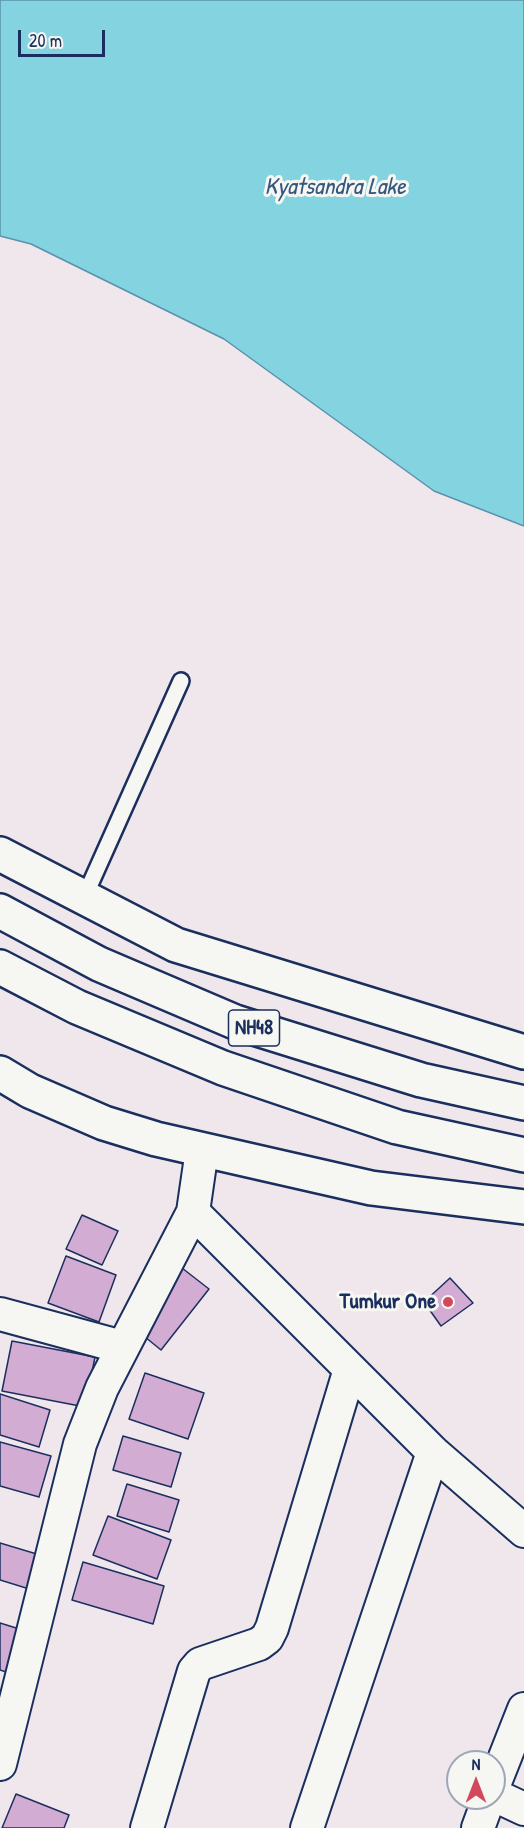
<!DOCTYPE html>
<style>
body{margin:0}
#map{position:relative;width:524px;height:1828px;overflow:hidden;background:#efe7ec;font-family:"Patrick Hand",sans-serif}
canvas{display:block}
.north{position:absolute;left:446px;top:1750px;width:60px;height:60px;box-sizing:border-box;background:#f6f6f2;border:2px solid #9ea6b7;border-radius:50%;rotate:0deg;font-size:16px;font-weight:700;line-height:24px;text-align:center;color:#1b2f5e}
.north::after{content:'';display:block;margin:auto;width:21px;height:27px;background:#d1495b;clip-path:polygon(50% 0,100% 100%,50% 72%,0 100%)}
.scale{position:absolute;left:18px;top:30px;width:87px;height:27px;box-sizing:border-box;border:3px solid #1b2f5e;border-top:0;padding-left:8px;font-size:18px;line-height:21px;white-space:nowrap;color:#1b2f5e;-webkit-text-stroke:4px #f6f6f2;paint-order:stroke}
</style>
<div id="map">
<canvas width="524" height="1828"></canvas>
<div class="north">N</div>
<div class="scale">20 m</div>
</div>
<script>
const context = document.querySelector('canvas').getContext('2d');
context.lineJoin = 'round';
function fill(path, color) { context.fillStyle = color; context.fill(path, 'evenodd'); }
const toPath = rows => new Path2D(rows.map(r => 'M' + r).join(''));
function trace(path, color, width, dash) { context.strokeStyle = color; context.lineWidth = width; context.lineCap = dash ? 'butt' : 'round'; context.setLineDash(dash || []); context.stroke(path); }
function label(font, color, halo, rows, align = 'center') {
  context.font = font + ' "Patrick Hand",sans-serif'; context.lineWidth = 6; context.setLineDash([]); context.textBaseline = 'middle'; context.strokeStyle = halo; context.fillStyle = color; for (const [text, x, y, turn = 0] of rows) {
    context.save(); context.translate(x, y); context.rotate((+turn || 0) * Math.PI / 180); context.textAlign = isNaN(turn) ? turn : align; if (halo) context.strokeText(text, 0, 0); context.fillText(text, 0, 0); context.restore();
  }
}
const water = toPath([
 [0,0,524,0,524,526,434,491,224,339,31,244,0,236,0,0]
]);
fill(water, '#84d3e1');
trace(water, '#5a91ad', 1.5);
const building = toPath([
 [82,1215,118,1231,102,1265,66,1249,82,1215],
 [66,1256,116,1275,99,1322,48,1303,66,1256],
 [182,1268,209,1289,161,1350,134,1328,182,1268],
 [450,1278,473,1303,441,1326,424,1302,450,1278],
 [12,1341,95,1357,85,1407,2,1391,12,1341],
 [145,1373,204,1393,188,1439,129,1419,145,1373],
 [0,1394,50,1410,39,1447,0,1435,0,1394],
 [123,1436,181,1453,171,1487,113,1470,123,1436],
 [0,1442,51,1456,39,1497,0,1486,0,1442],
 [127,1484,179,1500,169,1532,117,1516,127,1484],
 [108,1516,171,1540,157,1579,93,1555,108,1516],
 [0,1543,50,1558,39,1592,0,1580,0,1543],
 [83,1562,164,1586,153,1624,72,1600,83,1562],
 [0,1623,29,1632,15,1675,0,1670,0,1623],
 [16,1794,69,1815,64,1828,2,1828,16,1794]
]);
fill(building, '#d3acd3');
trace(building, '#1b2f5e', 1.5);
const service = toPath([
 [84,898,181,681]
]);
const minor = toPath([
 [202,1150,193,1212,433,1452,524,1531],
 [0,1314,122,1347],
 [0,1764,80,1444,102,1388,193,1212],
 [494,1785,524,1709],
 [494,1795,524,1809],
 [147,1828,194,1671,200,1664,259,1644,267,1638,272,1628,350,1369],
 [307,1828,433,1452],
 [478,1828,489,1798]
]);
const tertiary = toPath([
 [0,854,176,945,524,1052],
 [0,1073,30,1091,104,1123,156,1139,371,1188,524,1207]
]);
const trunk = toPath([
 [0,911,99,964,235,1022,421,1080,524,1103],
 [0,967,77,1007,223,1068,397,1127,524,1155]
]);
trace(service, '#1b2f5e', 20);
trace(minor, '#1b2f5e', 36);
trace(tertiary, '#1b2f5e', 38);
trace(trunk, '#1b2f5e', 38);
trace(service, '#f6f6f2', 15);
trace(minor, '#f6f6f2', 32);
trace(tertiary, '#f6f6f2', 33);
trace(trunk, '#f6f6f2', 33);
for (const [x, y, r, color] of [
 [448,1302,6,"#d1495b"]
]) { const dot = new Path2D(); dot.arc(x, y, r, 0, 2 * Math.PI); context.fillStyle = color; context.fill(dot); trace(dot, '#f6f6f2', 2); }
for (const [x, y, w] of [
 [254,1028,51]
]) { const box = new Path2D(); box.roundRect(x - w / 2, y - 18, w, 36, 4.5); context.fillStyle = '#f6f6f2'; context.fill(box); trace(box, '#1b2f5e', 1.5); }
label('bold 21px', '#1b2f5e', null, [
 ["NH48",254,1028]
]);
label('bold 22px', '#1b2f5e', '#f6f6f2', [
 ["Tumkur One",436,1302]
], 'right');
label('italic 24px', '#35587f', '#f6f6f2', [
 ["Kyatsandra Lake",335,188]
]);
</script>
